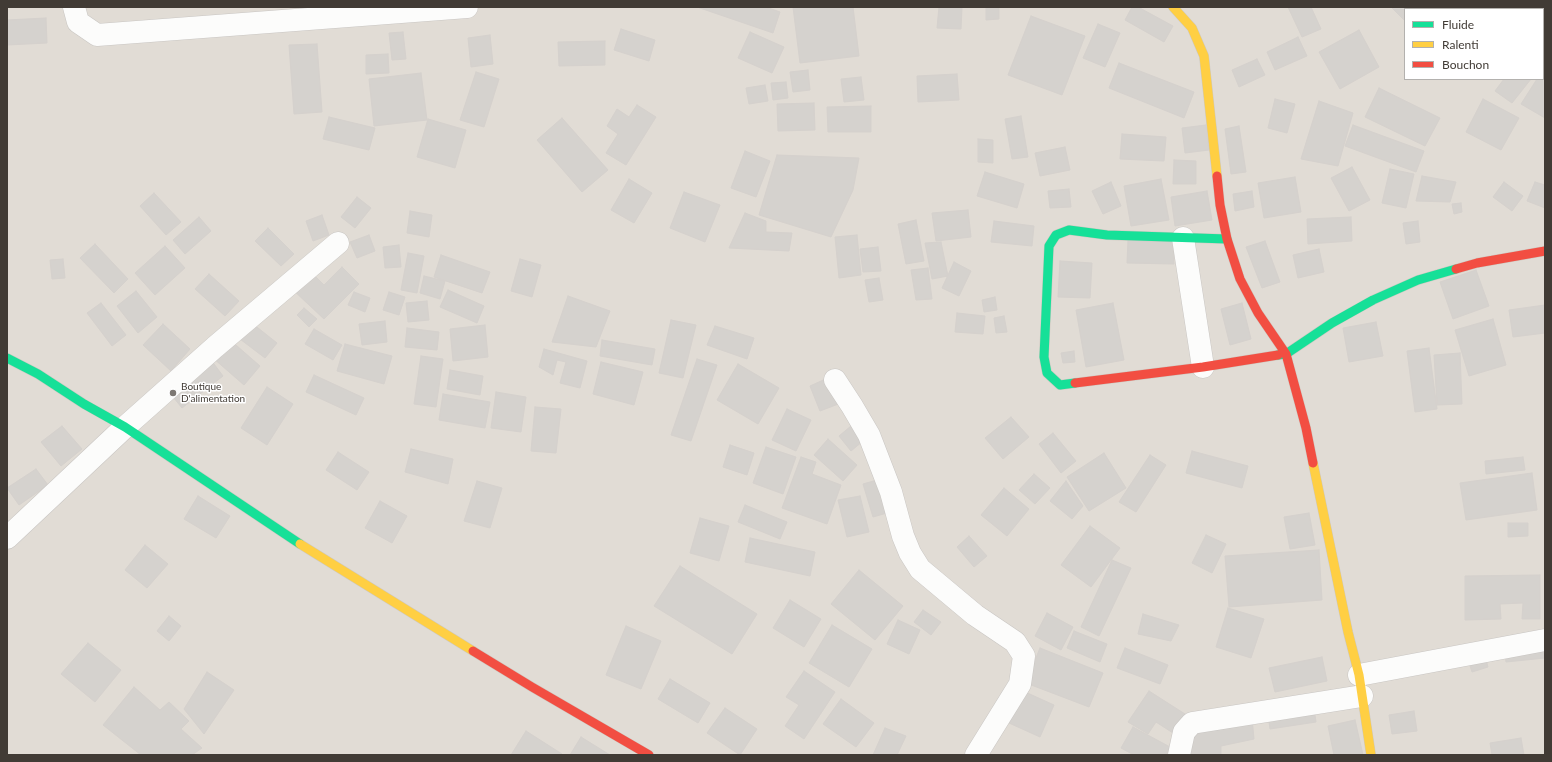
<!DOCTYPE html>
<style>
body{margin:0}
#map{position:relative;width:1552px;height:762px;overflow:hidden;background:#edeae7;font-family:Lato,sans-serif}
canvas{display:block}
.frame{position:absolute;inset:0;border:8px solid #413b35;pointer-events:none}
.legend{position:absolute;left:1404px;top:8px;width:140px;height:72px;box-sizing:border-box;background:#fff;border:1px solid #b3b1ae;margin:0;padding:5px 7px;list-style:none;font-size:12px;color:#413b35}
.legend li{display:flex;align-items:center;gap:8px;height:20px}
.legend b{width:20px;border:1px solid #b3b1ae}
</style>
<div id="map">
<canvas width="1552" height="762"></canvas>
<div class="frame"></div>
<ul class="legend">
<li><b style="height:5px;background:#16e098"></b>Fluide</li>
<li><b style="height:5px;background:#ffcf43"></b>Ralenti</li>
<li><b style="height:5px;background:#f24e42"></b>Bouchon</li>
</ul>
</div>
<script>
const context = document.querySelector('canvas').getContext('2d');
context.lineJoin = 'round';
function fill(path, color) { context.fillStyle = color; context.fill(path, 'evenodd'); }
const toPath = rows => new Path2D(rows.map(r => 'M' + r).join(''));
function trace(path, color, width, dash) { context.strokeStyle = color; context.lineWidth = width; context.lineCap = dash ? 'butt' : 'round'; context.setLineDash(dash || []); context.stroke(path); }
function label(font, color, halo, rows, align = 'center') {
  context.font = font + ' Lato,sans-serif'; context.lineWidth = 3; context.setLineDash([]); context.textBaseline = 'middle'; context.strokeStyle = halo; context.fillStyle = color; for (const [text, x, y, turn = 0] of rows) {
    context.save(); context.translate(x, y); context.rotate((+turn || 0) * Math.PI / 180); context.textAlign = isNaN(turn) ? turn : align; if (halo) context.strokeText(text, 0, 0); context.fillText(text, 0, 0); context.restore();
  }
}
fill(toPath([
 [7,7,1545,7,1545,755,7,755],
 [1405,9,1543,9,1543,79,1405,79]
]), '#e1dcd5');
const building = toPath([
 [697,7,766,7,780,12,773,33,697,7],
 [793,7,853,7,859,56,800,63,793,7],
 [939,7,962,7,961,29,937,28,939,7],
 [986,7,999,7,999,19,986,20,986,7],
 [1132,7,1138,7,1173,26,1164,42,1125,20,1132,7],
 [1288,7,1311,7,1321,29,1302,37,1288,7],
 [1391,7,1424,7,1422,9,1405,9,1405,21,1391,7],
 [1502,7,1545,7,1545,10,1543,12,1543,9,1503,9,1502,7],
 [1031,16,1085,36,1062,95,1008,75,1031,16],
 [46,18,47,43,7,45,7,20,46,18],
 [1543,23,1545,25,1545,52,1543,54,1543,23],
 [1098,24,1120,33,1105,67,1083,58,1098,24],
 [621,29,655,40,649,61,614,50,621,29],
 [1359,30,1379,67,1340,89,1319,52,1359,30],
 [403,32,406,59,392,60,389,33,403,32],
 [750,32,784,47,772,73,738,58,750,32],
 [490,35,493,64,471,67,468,38,490,35],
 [1298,37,1307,56,1275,70,1267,52,1298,37],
 [605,41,605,65,559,66,558,42,605,41],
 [317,44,322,112,294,114,289,45,317,44],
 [388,54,389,73,366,74,366,55,388,54],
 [1257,59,1265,75,1239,87,1232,70,1257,59],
 [1119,63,1194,92,1184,118,1109,88,1119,63],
 [808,70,810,90,793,92,790,72,808,70],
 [476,72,499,79,484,127,460,120,476,72],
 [421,73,427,120,374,126,369,79,421,73],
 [957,74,959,100,918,102,917,76,957,74],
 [861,77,864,100,844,102,841,79,861,77],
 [1543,78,1545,79,1545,118,1521,104,1537,79,1543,79,1543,78],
 [1504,79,1531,79,1512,103,1495,91,1504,79],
 [786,82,788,98,773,100,771,83,786,82],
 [765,85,768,101,749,104,746,88,765,85],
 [1379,88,1440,118,1425,146,1365,117,1379,88],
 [1275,99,1295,104,1287,133,1268,128,1275,99],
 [1483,99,1519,118,1501,150,1466,132,1483,99],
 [1319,101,1353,113,1338,166,1301,159,1319,101],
 [814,103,815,130,778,131,777,104,814,103],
 [637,105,656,117,626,165,606,153,618,134,607,126,617,109,629,117,637,105],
 [871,106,871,132,828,132,827,107,871,106],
 [1021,116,1028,157,1012,159,1005,119,1021,116],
 [329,117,375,128,369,150,323,139,329,117],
 [562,118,608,170,582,192,537,140,562,118],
 [428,119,466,130,455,168,417,157,428,119],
 [1206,125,1209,150,1185,153,1182,128,1206,125],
 [1353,125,1424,151,1416,172,1345,146,1353,125],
 [1239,126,1246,172,1231,174,1225,129,1239,126],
 [1122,134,1166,137,1164,161,1120,159,1122,134],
 [978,139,993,140,993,163,978,162,978,139],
 [1065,147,1070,170,1040,176,1035,153,1065,147],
 [745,151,770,161,756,197,731,188,745,151],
 [777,155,859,158,853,190,831,237,759,215,777,155],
 [1174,160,1196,161,1196,184,1173,184,1174,160],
 [1352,167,1370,200,1349,211,1331,178,1352,167],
 [1390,169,1414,174,1406,208,1382,203,1390,169],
 [985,172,1024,184,1017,208,977,196,985,172],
 [1422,176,1456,182,1450,202,1416,201,1422,176],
 [1295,177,1301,212,1264,218,1258,183,1295,177],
 [629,179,652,193,634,223,611,210,629,179],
 [1161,179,1169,220,1131,226,1124,186,1161,179],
 [1111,182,1121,206,1103,214,1092,191,1111,182],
 [1504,182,1523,196,1512,211,1493,197,1504,182],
 [1535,182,1545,185,1545,208,1527,201,1535,182],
 [1069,189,1071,207,1050,208,1048,191,1069,189],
 [1207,191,1212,220,1175,226,1171,197,1207,191],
 [1252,191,1254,207,1235,211,1233,194,1252,191],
 [684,192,720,205,705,242,670,228,684,192],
 [154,193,181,222,166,235,140,206,154,193],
 [357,197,371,208,355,228,341,217,357,197],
 [1461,203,1462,212,1454,214,1452,204,1461,203],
 [968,210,971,237,936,241,932,213,968,210],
 [410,211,432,215,429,237,407,233,410,211],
 [745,213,766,221,766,232,792,233,789,251,729,248,745,213],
 [322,215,329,235,313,241,306,221,322,215],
 [199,217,211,231,185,254,173,240,199,217],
 [1351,217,1352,241,1308,244,1307,219,1351,217],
 [916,220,924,261,906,264,898,224,916,220],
 [994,221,1034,226,1032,246,991,242,994,221],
 [1418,221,1420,242,1406,244,1403,223,1418,221],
 [268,228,294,254,281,266,255,241,268,228],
 [369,235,375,251,357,258,350,242,369,235],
 [857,235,861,275,839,278,835,237,857,235],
 [1128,240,1173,241,1174,264,1127,263,1128,240],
 [1265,241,1280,282,1262,288,1246,247,1265,241],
 [941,242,948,276,932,279,925,243,941,242],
 [95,244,128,279,114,293,80,258,95,244],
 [399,245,401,267,385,268,383,247,399,245],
 [165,246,185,268,155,295,135,273,165,246],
 [878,247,881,271,863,272,860,249,878,247],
 [1319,249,1324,272,1298,278,1293,255,1319,249],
 [408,253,424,256,417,293,401,290,408,253],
 [441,255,490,272,482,293,434,277,441,255],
 [63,259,65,278,52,279,50,260,63,259],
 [520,259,541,265,532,297,511,291,520,259],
 [1060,261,1092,263,1090,298,1058,297,1060,261],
 [954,262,971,271,959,296,942,288,954,262],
 [342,267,359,284,324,319,292,289,310,271,324,285,342,267],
 [928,268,932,299,916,300,911,270,928,268],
 [1476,270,1489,306,1453,319,1440,282,1476,270],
 [209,274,239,301,225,316,195,289,209,274],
 [424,276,445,281,440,299,420,293,424,276],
 [879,278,883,300,869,302,865,280,879,278],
 [448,290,484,306,477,323,440,307,448,290],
 [136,291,157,317,138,333,117,306,136,291],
 [354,292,370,298,365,312,348,305,354,292],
 [389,292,405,297,399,315,383,310,389,292],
 [568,296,610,311,596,347,552,342,568,296],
 [995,297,997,310,984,312,982,300,995,297],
 [427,301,429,320,408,322,406,303,427,301],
 [101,303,126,335,112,346,87,313,101,303],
 [1113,303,1124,360,1086,367,1076,310,1113,303],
 [1242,303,1251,339,1230,345,1221,309,1242,303],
 [1545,305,1545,333,1513,337,1509,310,1545,305],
 [304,308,317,319,309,327,297,315,304,308],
 [957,313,985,316,983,334,955,332,957,313],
 [1004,316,1007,332,996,333,994,318,1004,316],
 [1493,319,1506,365,1469,376,1455,330,1493,319],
 [248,320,277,343,265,358,236,336,248,320],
 [671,320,696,325,683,378,659,373,671,320],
 [385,321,387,342,362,345,359,324,385,321],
 [1376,322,1383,356,1349,362,1343,328,1376,322],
 [163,324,190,349,171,371,143,345,163,324],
 [485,325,488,357,453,361,450,329,485,325],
 [715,326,754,338,747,359,707,345,715,326],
 [407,328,439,332,437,350,405,347,407,328],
 [314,329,342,345,333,360,305,344,314,329],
 [229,339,260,366,244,385,213,358,229,339],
 [602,340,655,349,652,365,600,356,602,340],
 [345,344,392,356,384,384,337,371,345,344],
 [1429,348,1437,409,1415,412,1407,351,1429,348],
 [544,349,587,361,580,388,560,383,566,362,557,360,553,375,539,367,544,349],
 [1074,351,1075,362,1063,363,1061,353,1074,351],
 [1460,353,1462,404,1437,405,1434,355,1460,353],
 [421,356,443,359,436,407,414,404,421,356],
 [697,359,717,365,691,441,671,435,697,359],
 [211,360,223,376,182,408,169,392,211,360],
 [601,362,643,372,634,405,593,394,601,362],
 [738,364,779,388,758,424,717,400,738,364],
 [450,370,483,376,480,395,447,389,450,370],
 [314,375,364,398,356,415,306,392,314,375],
 [830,377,841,403,820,411,810,386,830,377],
 [267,387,293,404,267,445,241,428,267,387],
 [496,392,526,397,521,432,491,428,496,392],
 [443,394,490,402,485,428,439,420,443,394],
 [535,407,561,409,556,453,531,451,535,407],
 [787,409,811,420,796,451,772,440,787,409],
 [1011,417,1029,437,1003,459,985,438,1011,417],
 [857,421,869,436,851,451,839,436,857,421],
 [62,426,82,449,61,466,41,442,62,426],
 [1053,433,1076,461,1061,473,1039,444,1053,433],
 [828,439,857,465,843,481,814,455,828,439],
 [730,445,754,453,747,475,723,467,730,445],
 [766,447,796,457,783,494,753,483,766,447],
 [411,449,453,459,448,484,405,472,411,449],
 [1192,451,1248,466,1242,488,1186,473,1192,451],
 [338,452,369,472,357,490,326,470,338,452],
 [1104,453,1126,488,1089,511,1067,477,1104,453],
 [1150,455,1166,465,1136,512,1119,502,1150,455],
 [801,457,816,462,812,474,841,485,827,524,782,508,801,457],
 [1523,457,1525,470,1486,474,1485,461,1523,457],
 [36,469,48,485,19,505,7,488,36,469],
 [1532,473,1537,510,1466,520,1460,483,1532,473],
 [1034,474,1050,488,1035,504,1019,490,1034,474],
 [884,478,894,511,873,517,863,484,884,478],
 [477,481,502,488,490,528,464,521,477,481],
 [1066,481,1083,506,1072,519,1050,501,1066,481],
 [1004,488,1029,509,1007,536,981,515,1004,488],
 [198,496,230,516,216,538,184,519,198,496],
 [860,496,869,532,847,537,838,500,860,496],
 [380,501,407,516,392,543,365,528,380,501],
 [745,505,787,522,780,539,738,522,745,505],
 [1309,513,1315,545,1290,549,1284,517,1309,513],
 [700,518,729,526,719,561,690,553,700,518],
 [1508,523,1528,523,1528,536,1508,537,1508,523],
 [1090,526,1120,548,1091,587,1061,565,1090,526],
 [1206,535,1226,544,1212,573,1192,563,1206,535],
 [969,536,987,556,974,567,957,547,969,536],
 [750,538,815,552,810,576,745,562,750,538],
 [145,545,168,564,147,588,125,570,145,545],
 [1319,550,1322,600,1229,607,1225,556,1319,550],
 [1112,560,1131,568,1099,636,1081,627,1112,560],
 [680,566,757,614,732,654,654,606,680,566],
 [859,570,903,606,875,640,831,604,859,570],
 [1540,575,1540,619,1522,619,1523,603,1500,604,1501,619,1465,620,1465,576,1540,575],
 [790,600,821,619,804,647,773,628,790,600],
 [1228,608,1264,619,1251,658,1216,647,1228,608],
 [923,610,941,622,931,635,914,622,923,610],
 [1047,613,1073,627,1061,650,1035,636,1047,613],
 [1143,614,1179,625,1171,641,1138,634,1143,614],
 [169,616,181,626,169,641,157,631,169,616],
 [898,620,920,630,909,654,887,644,898,620],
 [832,625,872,649,849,687,809,663,832,625],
 [626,626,661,641,641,689,606,675,626,626],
 [1074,631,1107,644,1100,662,1067,648,1074,631],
 [1545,633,1545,658,1506,662,1503,637,1545,633],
 [1481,642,1488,667,1472,672,1464,647,1481,642],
 [88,643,121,670,95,702,61,674,88,643],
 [1040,648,1103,673,1089,707,1026,683,1040,648],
 [1125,648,1168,665,1160,684,1117,668,1125,648],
 [1322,657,1327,681,1275,692,1269,668,1322,657],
 [804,671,835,692,804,739,785,726,799,705,786,697,804,671],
 [207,672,234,690,204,734,184,709,207,672],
 [670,679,710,703,698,723,658,699,670,679],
 [134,687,160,710,169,702,189,721,181,729,202,748,192,755,141,755,103,725,134,687],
 [1023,691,1054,705,1040,737,1009,723,1023,691],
 [1149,691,1185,714,1173,733,1156,722,1148,734,1128,722,1149,691],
 [841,699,874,723,856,747,823,724,841,699],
 [1313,701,1316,722,1270,729,1267,707,1313,701],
 [725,708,757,729,740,755,707,733,725,708],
 [1414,711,1417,731,1392,734,1389,715,1414,711],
 [1252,718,1254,739,1221,746,1221,755,1187,755,1185,725,1252,718],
 [1355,720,1363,755,1334,755,1328,726,1355,720],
 [1133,727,1170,747,1166,755,1134,755,1121,748,1133,727],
 [885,728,906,736,897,755,873,755,885,728],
 [526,731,562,754,561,755,511,755,526,731],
 [581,737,610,755,570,755,581,737],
 [1521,738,1524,755,1492,755,1490,743,1521,738]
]);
fill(building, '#d5d2ce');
trace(building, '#d5d1cd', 1);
const street = toPath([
 [74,7,78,22,97,35,467,7],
 [1183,238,1203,367],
 [835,380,852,406,869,435,891,492,903,536,910,553,920,569,975,615,1015,642,1024,656,1020,684,976,755],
 [7,538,125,427,215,347,338,243],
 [1359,675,1545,640],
 [1179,755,1184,732,1192,723,1362,696]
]);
const fast = toPath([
 [1278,355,1286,354,1332,323,1373,300,1418,280,1456,269],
 [7,358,38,374,84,404,125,427,300,544],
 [1075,383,1060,385,1047,373,1044,357,1049,246,1056,235,1069,230,1107,235,1227,239]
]);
const slow = toPath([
 [1173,7,1192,28,1204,56,1217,176],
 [1313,463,1348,632,1359,675,1371,755],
 [300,544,473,651]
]);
const jam = toPath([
 [1217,176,1220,205,1227,239,1240,279,1258,313,1286,354,1306,428,1313,463],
 [1456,269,1477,263,1545,251],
 [1075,383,1203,367,1278,355],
 [473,651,532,687,649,755]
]);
trace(street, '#c9c6c3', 23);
trace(fast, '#cec9c1', 10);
trace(slow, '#cec9c1', 10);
trace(jam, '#cec9c1', 10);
trace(street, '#fcfcfb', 22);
trace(fast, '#16e098', 9);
trace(slow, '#ffcf43', 9);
trace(jam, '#f24e42', 9);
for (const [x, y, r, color] of [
 [173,393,4,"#7d7873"]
]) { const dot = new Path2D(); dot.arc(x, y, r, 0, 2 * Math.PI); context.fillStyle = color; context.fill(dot); trace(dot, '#fff', 1.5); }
label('10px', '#413b35', '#fff', [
 ["Boutique",181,387],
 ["D'alimentation",181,399]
], 'left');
</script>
